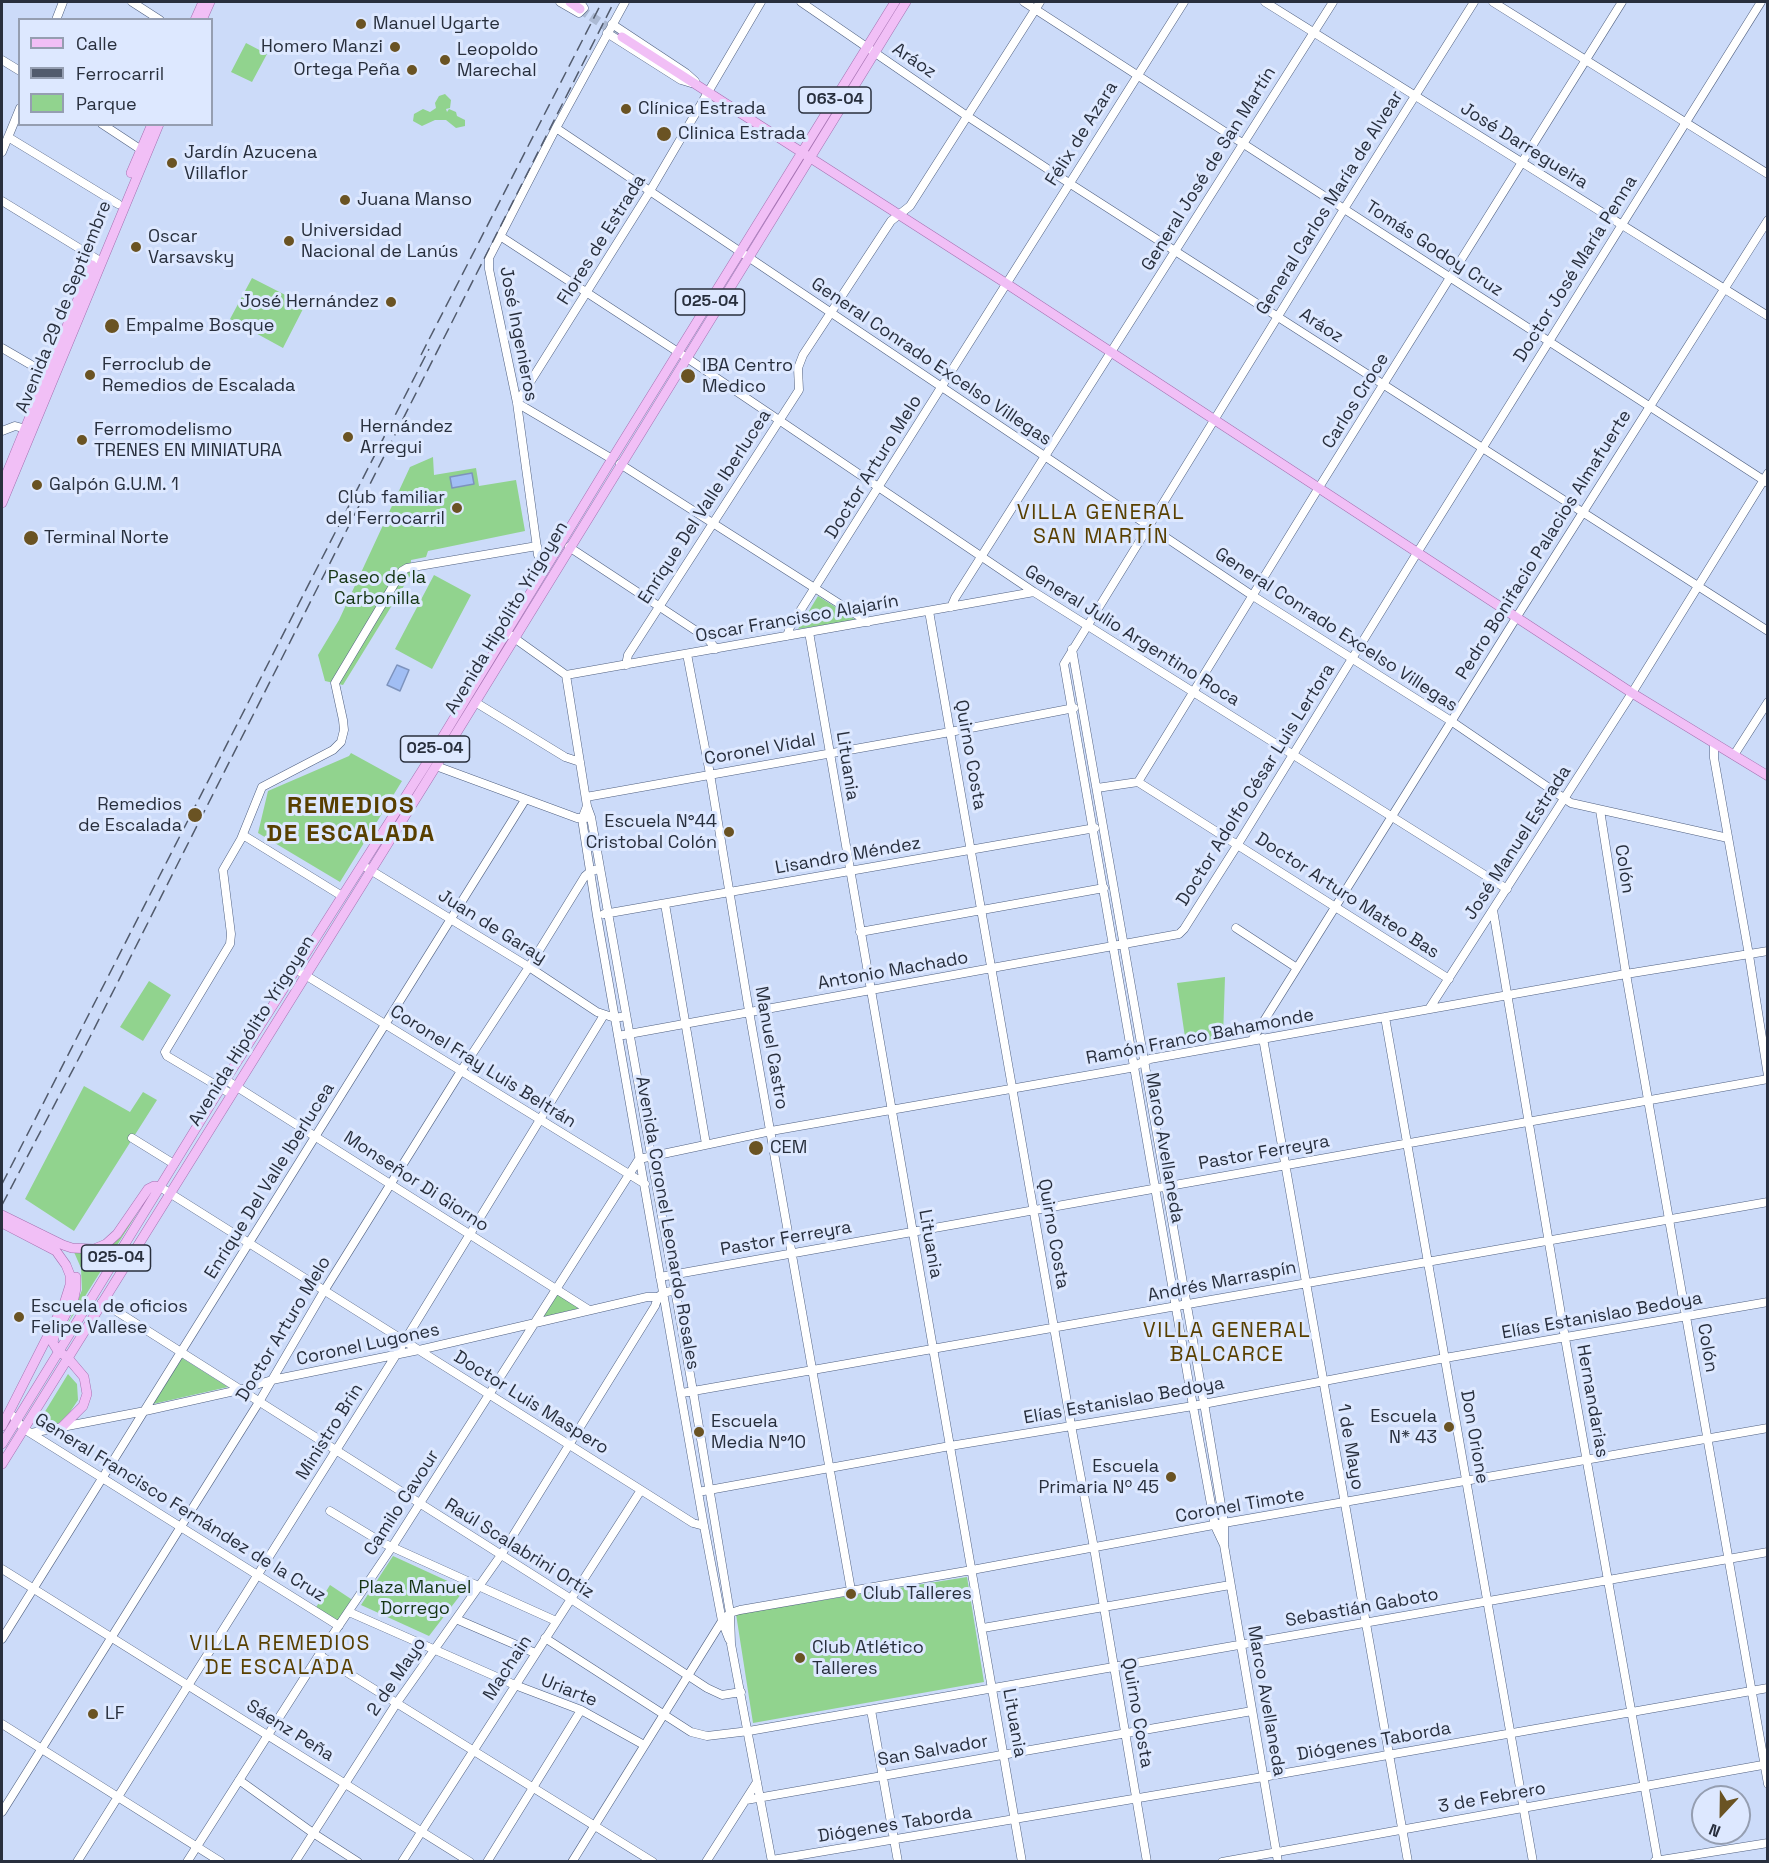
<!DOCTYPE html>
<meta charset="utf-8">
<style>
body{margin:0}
#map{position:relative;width:1769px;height:1863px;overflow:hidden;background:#ccdbf9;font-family:"Space Grotesk",sans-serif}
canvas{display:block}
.frame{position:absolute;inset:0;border:3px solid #282f3d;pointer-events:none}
.legend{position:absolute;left:18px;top:18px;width:195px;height:108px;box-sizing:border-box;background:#dde8ff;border:2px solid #959eb1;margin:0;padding:8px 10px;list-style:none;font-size:18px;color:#282f3d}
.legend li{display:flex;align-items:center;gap:12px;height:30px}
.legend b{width:30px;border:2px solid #959eb1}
.north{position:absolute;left:1691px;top:1785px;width:60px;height:60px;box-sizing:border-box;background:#dde8ff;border:2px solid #959eb1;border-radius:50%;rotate:202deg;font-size:16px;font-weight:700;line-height:24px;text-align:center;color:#282f3d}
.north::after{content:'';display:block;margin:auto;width:21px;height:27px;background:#6a5323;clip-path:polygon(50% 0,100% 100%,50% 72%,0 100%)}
</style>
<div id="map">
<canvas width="1769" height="1863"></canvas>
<div class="frame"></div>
<ul class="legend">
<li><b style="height:8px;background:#f1bff6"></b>Calle</li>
<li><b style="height:8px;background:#525b6d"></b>Ferrocarril</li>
<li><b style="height:16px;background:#91d38e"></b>Parque</li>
</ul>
<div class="north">N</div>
</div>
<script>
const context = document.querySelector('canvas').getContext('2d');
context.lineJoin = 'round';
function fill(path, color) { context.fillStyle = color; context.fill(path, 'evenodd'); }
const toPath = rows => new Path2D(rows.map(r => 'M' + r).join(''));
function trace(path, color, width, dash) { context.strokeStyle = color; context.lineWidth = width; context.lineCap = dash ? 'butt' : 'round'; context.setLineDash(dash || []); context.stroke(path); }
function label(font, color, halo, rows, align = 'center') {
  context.font = font + ' "Space Grotesk",sans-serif'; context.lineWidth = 6; context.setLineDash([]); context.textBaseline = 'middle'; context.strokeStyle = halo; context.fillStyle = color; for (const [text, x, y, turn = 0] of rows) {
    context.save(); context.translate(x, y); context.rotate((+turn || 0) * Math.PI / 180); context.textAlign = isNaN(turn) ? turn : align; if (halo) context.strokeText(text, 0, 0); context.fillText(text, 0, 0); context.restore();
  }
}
fill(toPath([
 [246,43,267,54,252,82,231,72],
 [445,94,451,100,450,108,446,109,447,112,449,109,456,112,457,116,465,120,465,126,456,128,446,120,435,120,422,126,413,121,414,114,423,109,430,112,436,108,435,103,439,96],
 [252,278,305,305,283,348,230,319],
 [433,457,434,475,476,468,479,486,516,480,525,531,428,551,426,557,411,560,410,576,343,685,325,681,318,655,339,620,410,467],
 [434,575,471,595,432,669,395,649],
 [818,596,856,620,798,629],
 [351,753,402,781,340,882,258,833,268,791,349,756],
 [1225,977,1223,1038,1186,1044,1177,983],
 [149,981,171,995,143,1041,120,1027],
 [84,1086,130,1112,143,1092,157,1100,74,1231,25,1199],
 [138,1212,60,1336,71,1317,82,1290,81,1268,74,1252,110,1245,116,1241],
 [558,1294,580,1308,543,1317],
 [182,1358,228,1387,153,1404],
 [68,1374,77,1384,78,1400,70,1412,59,1423,40,1427,38,1423],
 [393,1556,465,1589,429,1636,361,1605],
 [967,1577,984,1682,753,1723,736,1614],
 [330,1585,354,1601,338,1623,315,1609]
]), '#91d38e');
const water = toPath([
 [472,473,474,484,452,488,450,477,472,473],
 [397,665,409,670,400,691,387,685,397,665]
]);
fill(water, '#a1bef4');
trace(water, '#7d93bd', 1.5);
trace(toPath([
 [580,9,622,37]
]), '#abb9d3', 9, [9, 4.5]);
const minor = toPath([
 [132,2,160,20],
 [560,2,579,13,584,8,580,2],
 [801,2,967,116,1069,183,1768,631],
 [1024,2,1768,483],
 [1265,2,1768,316],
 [1493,2,1768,174],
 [56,20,63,2],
 [612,24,686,73,695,81],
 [607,33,681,80,691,83],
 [2,60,20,71],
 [102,124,146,153],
 [556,128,1253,596,1451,721,1571,803,1728,838],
 [8,137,118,204],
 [2,152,20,108],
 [2,201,100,261],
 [500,236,678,352,1034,592,1507,889],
 [2,348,52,377],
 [517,403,650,191,761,2],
 [517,403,612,459],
 [2,431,15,426,30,430],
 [620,464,868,622],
 [569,547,707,638,716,649],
 [545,569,538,555,517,403,489,269,489,258,556,128,625,2],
 [951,607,955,598,1333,2],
 [929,611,1071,1425,1094,1548,1147,1862],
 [809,632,1022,1862],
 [510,635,566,675,587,806,591,817,693,1391,730,1613,731,1644,772,1862],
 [787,636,790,627,1184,2],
 [1072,649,1204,1403,1224,1523,1224,1545,1278,1862],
 [687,654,710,774,749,1011,851,1590],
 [626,665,628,655,799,390,798,368,803,355,891,221,910,206,1040,2],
 [566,675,1034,592],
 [475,702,565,757,580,762],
 [1714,744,1714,758,1749,955,1768,1076],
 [1734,755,1768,702],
 [436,766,577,818,586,818],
 [1138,782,1449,979],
 [1097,788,1138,782,1318,489,1622,2],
 [586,797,950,732,1074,708],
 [587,806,582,819,597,916,704,1526,722,1621,729,1639],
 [1600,810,1626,974,1768,1784],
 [243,835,342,896],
 [367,868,529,967,597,1012,615,1018,626,1016],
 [665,904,706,1144],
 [1493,910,1565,1338,1658,1862],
 [604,914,1095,828],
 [1236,928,1297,968],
 [860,932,1104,888],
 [297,970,645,1184],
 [1429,1009,1632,693,1768,473],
 [1385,1017,1533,1862],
 [618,1036,1179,934,1184,929,1238,844,1417,553,1761,2],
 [1263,1038,1408,1862],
 [1252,1040,1516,618,1768,220],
 [226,1080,589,1310],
 [231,1094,167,1056,165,1052,230,944,231,934,223,870,241,839,262,787,333,750,341,742,344,730,343,720,335,683,402,571,407,568,537,546],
 [132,1138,174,1164],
 [160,1187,641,1490,693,1523,704,1526],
 [660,1277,1768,1079],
 [102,1302,571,1599,707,1688,722,1695,741,1692],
 [682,1393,1768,1202],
 [13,1416,24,1429,339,1626],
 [31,1433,145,1411,239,1390,272,1380,419,1350,647,1297,658,1297,663,1293,675,1290],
 [698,1492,950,1446,1193,1406,1445,1358,1768,1302],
 [330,1511,383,1543,556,1621],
 [1224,1545,1215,1526,1193,1406,1064,664,1344,209,1474,2],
 [2,1569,470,1862],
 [349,1612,515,1685,581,1710,644,1745],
 [456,1619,535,1653],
 [983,1628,1230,1585],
 [545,1638,691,1732,707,1736,749,1731,1768,1552],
 [2,1639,525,800],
 [319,1655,653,1862],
 [871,1710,898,1862],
 [2,1724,221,1862],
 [239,1780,313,1833,358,1862],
 [746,1800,1252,1711],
 [2,1812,259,1402,324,1291,461,1071,529,967,585,876,591,871,599,869],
 [772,1860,1263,1777,1768,1688],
 [1655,1861,1768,1843],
 [77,1862,396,1355,604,1015],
 [187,1862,319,1655,392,1547,639,1159,771,1131,1130,1068,1150,1059,1626,974,1768,951],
 [295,1862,396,1704,501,1555,655,1306,658,1297],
 [402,1862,641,1490],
 [487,1862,581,1710],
 [572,1862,722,1621,730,1613,740,1610,972,1570,1224,1523,1768,1428],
 [706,1862,757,1782],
 [1222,1862,1768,1764]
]);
const major = toPath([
 [570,2,580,9],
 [195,20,203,2],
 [202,20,210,2],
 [622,37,1007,284,1632,693,1768,776],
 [131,173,152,124],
 [2,485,92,265],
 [2,503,159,124],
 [2,1215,63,1245,72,1248,94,1249,106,1244,117,1234,148,1189,154,1186,160,1187],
 [2,1223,56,1251,66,1265,70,1275,70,1285,64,1304,2,1426],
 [63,1426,83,1406,87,1394,84,1377,67,1357,58,1351,53,1343,54,1337,74,1298,76,1288,76,1277],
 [2,1444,228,1076,425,766,612,459,895,2],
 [2,1464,436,766,906,2]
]);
trace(minor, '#506080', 9);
trace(major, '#a471b1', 10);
trace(minor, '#fff', 8);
trace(major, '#f1bff6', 9);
trace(toPath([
 [421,355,602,2],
 [2,1184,429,349],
 [2,1205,90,1037,204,812,614,2]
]), '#525b6d', 1.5, [12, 6]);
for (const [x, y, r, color] of [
 [361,24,6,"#6a5323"],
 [395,47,6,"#6a5323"],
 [445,60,6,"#6a5323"],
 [412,70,6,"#6a5323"],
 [626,109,6,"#6a5323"],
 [664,134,8,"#6a5323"],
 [172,163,6,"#6a5323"],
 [345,200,6,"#6a5323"],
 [289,241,6,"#6a5323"],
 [136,247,6,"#6a5323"],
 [391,302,6,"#6a5323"],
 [112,326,8,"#6a5323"],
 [90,375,6,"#6a5323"],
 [688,376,8,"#6a5323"],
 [348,437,6,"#6a5323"],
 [82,440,6,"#6a5323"],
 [37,485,6,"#6a5323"],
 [457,508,6,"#6a5323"],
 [31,538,8,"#6a5323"],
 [195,815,8,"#6a5323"],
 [729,832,6,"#6a5323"],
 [756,1148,8,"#6a5323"],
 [19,1317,6,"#6a5323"],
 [1449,1427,6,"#6a5323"],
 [699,1432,6,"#6a5323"],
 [1171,1477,6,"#6a5323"],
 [851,1594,6,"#6a5323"],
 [800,1658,6,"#6a5323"],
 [93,1714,6,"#6a5323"]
]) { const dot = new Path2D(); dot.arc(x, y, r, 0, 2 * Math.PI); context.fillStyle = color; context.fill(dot); trace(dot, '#dde8ff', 2); }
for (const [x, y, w] of [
 [835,100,72],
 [710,302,69],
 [435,749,69],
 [116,1258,69]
]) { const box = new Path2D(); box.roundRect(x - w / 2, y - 13, w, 26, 4.5); context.fillStyle = '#dde8ff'; context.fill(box); trace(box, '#282f3d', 1.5); }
label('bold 16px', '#282f3d', null, [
 ["063-04",835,100],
 ["025-04",710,302],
 ["025-04",435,749],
 ["025-04",116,1258]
]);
label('18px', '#282f3d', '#dde8ff', [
 ["Manuel Ugarte",373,24],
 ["Homero Manzi",383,47,"right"],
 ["Leopoldo",457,50],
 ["Marechal",457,71],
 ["Ortega Peña",400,70,"right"],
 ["Clínica Estrada",638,109],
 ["Clinica Estrada",678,134],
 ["Jardín Azucena",184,153],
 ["Villaflor",184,174],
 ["Juana Manso",357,200],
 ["Universidad",301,231],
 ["Nacional de Lanús",301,252],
 ["Oscar",148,237],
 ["Varsavsky",148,258],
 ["José Hernández",379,302,"right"],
 ["Empalme Bosque",126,326],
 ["Ferroclub de",102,365],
 ["Remedios de Escalada",102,386],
 ["IBA Centro",702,366],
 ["Medico",702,387],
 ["Hernández",360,427],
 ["Arregui",360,448],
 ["Ferromodelismo",94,430],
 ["TRENES EN MINIATURA",94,451],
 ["Galpón G.U.M. 1",49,485],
 ["Club familiar",445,498,"right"],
 ["del Ferrocarril",445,519,"right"],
 ["Terminal Norte",44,538],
 ["Remedios",182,805,"right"],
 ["de Escalada",182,826,"right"],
 ["Escuela N°44",717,822,"right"],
 ["Cristobal Colón",717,843,"right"],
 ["CEM",770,1148],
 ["Escuela de oficios",31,1307],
 ["Felipe Vallese",31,1328],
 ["Escuela",1437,1417,"right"],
 ["N* 43",1437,1438,"right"],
 ["Escuela",711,1422],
 ["Media N°10",711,1443],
 ["Escuela",1159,1467,"right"],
 ["Primaria Nº 45",1159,1488,"right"],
 ["Club Talleres",863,1594],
 ["Club Atlético",812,1648],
 ["Talleres",812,1669],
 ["LF",105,1714]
], 'left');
label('18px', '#282f3d', '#dde8ff', [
 ["Aráoz",914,61,34],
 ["Félix de Azara",1082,134,-58],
 ["José Darregueira",1524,146,32],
 ["General José de San Martín",1209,169,-58],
 ["General Carlos María de Alvear",1330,203,-58],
 ["Flores de Estrada",602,240,-58],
 ["Tomás Godoy Cruz",1434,249,33],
 ["Doctor José María Penna",1576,269,-58],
 ["Avenida 29 de Septiembre",64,307,-68],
 ["Aráoz",1321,326,33],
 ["José Ingenieros",518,334,79],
 ["General Conrado Excelso Villegas",931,362,34],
 ["Carlos Croce",1356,401,-58],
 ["Doctor Arturo Melo",874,467,-58],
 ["Enrique Del Valle Iberlucea",705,507,-57],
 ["Pedro Bonifacio Palacios Almafuerte",1544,545,-58],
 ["Avenida Hipólito Yrigoyen",507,618,-59],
 ["Oscar Francisco Alajarín",797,619,-10],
 ["General Conrado Excelso Villegas",1336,630,33],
 ["General Julio Argentino Roca",1132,636,32],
 ["Coronel Vidal",760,750,-10],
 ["Quirno Costa",970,755,80],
 ["Lituania",847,766,81],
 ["Doctor Adolfo César Luis Lertora",1256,785,-58],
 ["José Manuel Estrada",1518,843,-57],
 ["Lisandro Méndez",848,856,-10],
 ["Colón",1624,869,81],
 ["Doctor Arturo Mateo Bas",1347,896,33],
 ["Juan de Garay",492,927,32],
 ["Antonio Machado",893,971,-10],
 ["Avenida Hipólito Yrigoyen",252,1031,-58],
 ["Ramón Franco Bahamonde",1200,1037,-11],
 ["Manuel Castro",771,1048,80],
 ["Coronel Fray Luis Beltrán",483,1067,32],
 ["Marco Avellaneda",1164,1148,80],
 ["Pastor Ferreyra",1264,1153,-10],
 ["Enrique Del Valle Iberlucea",270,1181,-58],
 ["Monseñor Di Giorno",416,1182,33],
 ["Avenida Coronel Leonardo Rosales",667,1223,80],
 ["Quirno Costa",1053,1234,80],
 ["Pastor Ferreyra",786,1239,-10],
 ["Lituania",930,1244,80],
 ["Andrés Marraspín",1222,1282,-11],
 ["Elías Estanislao Bedoya",1602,1316,-10],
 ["Doctor Arturo Melo",284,1329,-59],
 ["Coronel Lugones",368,1345,-12],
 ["Colón",1707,1348,80],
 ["Elías Estanislao Bedoya",1124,1401,-10],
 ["Hernandarias",1592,1401,80],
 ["Doctor Luis Maspero",531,1403,32],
 ["Ministro Brin",330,1432,-58],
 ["Don Orione",1474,1437,80],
 ["1 de Mayo",1350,1447,80],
 ["Camilo Cavour",402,1503,-57],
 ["Coronel Timote",1240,1506,-10],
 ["General Francisco Fernández de la Cruz",180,1508,32],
 ["Raúl Scalabrini Ortiz",519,1549,32],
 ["Sebastián Gaboto",1362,1608,-10],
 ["Machain",508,1668,-57],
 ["2 de Mayo",397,1677,-56],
 ["Uriarte",569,1691,22],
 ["Marco Avellaneda",1266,1701,80],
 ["Quirno Costa",1137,1713,80],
 ["Lituania",1014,1723,80],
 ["Sáenz Peña",290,1731,32],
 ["Diógenes Taborda",1374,1742,-10],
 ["San Salvador",933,1751,-10],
 ["3 de Febrero",1492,1798,-10],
 ["Diógenes Taborda",895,1825,-9]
]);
label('18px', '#153514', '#dde8ff', [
 ["Paseo de la",377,578],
 ["Carbonilla",377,599],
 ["Plaza Manuel",415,1588],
 ["Dorrego",415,1609]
]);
context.letterSpacing = '1.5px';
label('21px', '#583f00', '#dde8ff', [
 ["VILLA GENERAL",1101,513],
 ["SAN MARTÍN",1101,537],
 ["VILLA GENERAL",1227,1331],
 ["BALCARCE",1227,1355],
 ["VILLA REMEDIOS",280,1644],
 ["DE ESCALADA",280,1668]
]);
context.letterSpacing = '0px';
context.letterSpacing = '1.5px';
label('bold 24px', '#583f00', '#dde8ff', [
 ["REMEDIOS",351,806],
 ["DE ESCALADA",351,834]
]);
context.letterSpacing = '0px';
</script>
